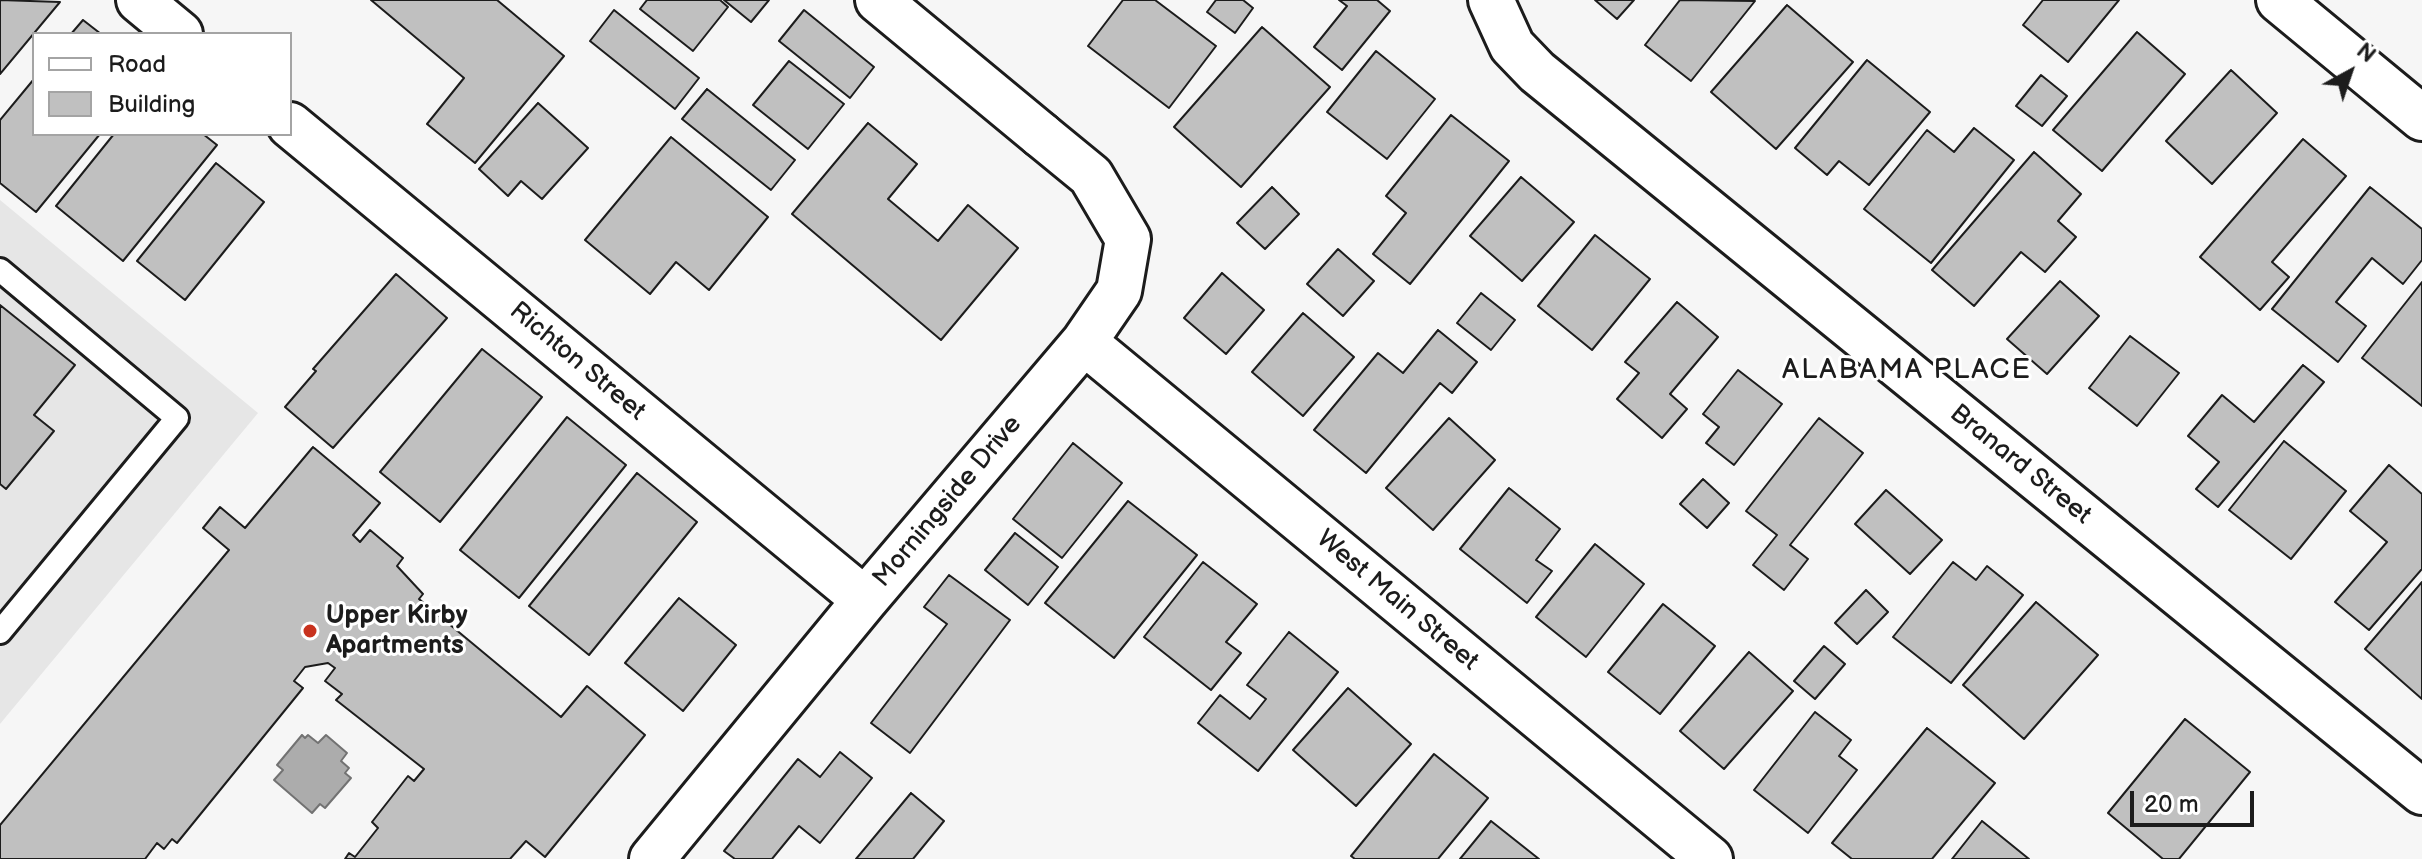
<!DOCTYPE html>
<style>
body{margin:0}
#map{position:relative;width:2422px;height:859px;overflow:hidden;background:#f6f6f6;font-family:"Balsamiq Sans",sans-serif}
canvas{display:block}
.legend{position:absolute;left:32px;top:32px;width:260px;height:104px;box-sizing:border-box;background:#fff;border:2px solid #a4a4a4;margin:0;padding:10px 14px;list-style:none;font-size:24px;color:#1c1c1c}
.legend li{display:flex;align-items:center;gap:16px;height:40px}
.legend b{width:40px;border:2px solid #a4a4a4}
.north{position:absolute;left:2310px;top:32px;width:80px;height:80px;-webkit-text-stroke:6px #fff;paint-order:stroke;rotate:40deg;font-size:22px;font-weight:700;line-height:32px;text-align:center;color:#1c1c1c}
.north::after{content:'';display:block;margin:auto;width:28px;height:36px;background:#1c1c1c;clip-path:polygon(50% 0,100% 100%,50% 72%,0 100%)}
.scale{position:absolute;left:2130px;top:791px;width:124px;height:36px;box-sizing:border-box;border:4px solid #1c1c1c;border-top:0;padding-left:10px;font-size:24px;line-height:28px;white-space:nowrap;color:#1c1c1c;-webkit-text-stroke:6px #fff;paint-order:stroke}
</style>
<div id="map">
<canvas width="2422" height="859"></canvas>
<ul class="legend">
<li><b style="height:10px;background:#fff"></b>Road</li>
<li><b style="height:22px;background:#c0c0c0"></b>Building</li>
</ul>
<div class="north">N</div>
<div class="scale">20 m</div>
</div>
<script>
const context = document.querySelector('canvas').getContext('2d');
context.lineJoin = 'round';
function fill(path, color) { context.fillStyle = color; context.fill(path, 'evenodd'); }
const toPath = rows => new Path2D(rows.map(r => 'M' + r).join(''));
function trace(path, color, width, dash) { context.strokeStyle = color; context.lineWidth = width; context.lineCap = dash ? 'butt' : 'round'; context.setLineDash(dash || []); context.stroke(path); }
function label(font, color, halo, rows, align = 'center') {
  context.font = font + ' "Balsamiq Sans",sans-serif'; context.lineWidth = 6; context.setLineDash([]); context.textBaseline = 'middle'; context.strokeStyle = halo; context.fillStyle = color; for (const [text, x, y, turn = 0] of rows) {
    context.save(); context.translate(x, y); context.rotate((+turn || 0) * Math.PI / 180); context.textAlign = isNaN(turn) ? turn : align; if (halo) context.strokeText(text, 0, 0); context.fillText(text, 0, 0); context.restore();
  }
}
fill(toPath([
 [0,200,258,413,0,724]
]), '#e6e6e6');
const water = toPath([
 [302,735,305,738,308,735,318,743,326,735,347,753,341,761,349,768,345,773,351,778,325,808,320,804,312,813,274,780,283,770,277,765,302,735]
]);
fill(water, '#acacac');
trace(water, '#727272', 2);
const building = toPath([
 [0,0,60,2,0,74,0,0],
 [371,0,497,0,564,56,475,163,427,124,464,78,371,0],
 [647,0,720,0,728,7,693,51,640,9,647,0],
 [724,0,769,0,751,22,724,0],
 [1123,0,1155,0,1216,46,1169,108,1088,46,1123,0],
 [1216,0,1243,0,1253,8,1235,33,1207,12,1216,0],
 [1339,0,1377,0,1390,11,1342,70,1314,47,1347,6,1339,0],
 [1595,0,1634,0,1617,19,1595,0],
 [1680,0,1755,1,1691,81,1645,45,1680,0],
 [2043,0,2119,0,2068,62,2023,25,2043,0],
 [1787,5,1853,62,1776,149,1711,92,1787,5],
 [614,10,699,78,675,109,590,41,614,10],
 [804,10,874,67,850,98,779,41,804,10],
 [83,20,101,34,71,34,83,20],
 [1262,27,1330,87,1241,187,1174,127,1262,27],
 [2137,32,2185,74,2102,171,2053,130,2137,32],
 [1376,51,1435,99,1387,159,1327,112,1376,51],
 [1867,60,1930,112,1869,185,1839,161,1827,175,1795,148,1867,60],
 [789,61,844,104,808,149,753,105,789,61],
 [2231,70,2277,113,2212,184,2166,141,2231,70],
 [2041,75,2067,96,2042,126,2016,106,2041,75],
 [34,79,34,134,100,134,36,212,0,183,0,120,34,79],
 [707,89,795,160,771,190,682,119,707,89],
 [538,103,588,148,542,199,521,181,508,196,479,169,538,103],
 [1451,115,1509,161,1410,284,1373,254,1406,213,1386,196,1451,115],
 [868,123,917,164,888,199,938,241,968,205,1018,248,941,340,792,214,868,123],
 [1974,128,2014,160,1931,263,1864,209,1927,130,1954,152,1974,128],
 [114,134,203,134,217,145,123,261,56,206,114,134],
 [671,137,768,217,709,290,676,262,650,294,585,240,671,137],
 [2303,139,2346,176,2272,262,2289,277,2260,310,2200,257,2303,139],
 [2034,152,2081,194,2058,221,2076,237,2045,272,2021,252,1974,306,1932,270,2034,152],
 [216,163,264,202,185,300,137,261,216,163],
 [1521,177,1574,222,1522,281,1470,236,1521,177],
 [1272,187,1299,214,1265,249,1237,223,1272,187],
 [2370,187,2422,229,2422,260,2403,284,2372,258,2336,302,2366,326,2338,362,2272,309,2370,187],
 [1595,235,1650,279,1592,350,1538,306,1595,235],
 [1338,249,1374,281,1343,316,1307,284,1338,249],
 [1222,273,1264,310,1226,354,1184,318,1222,273],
 [396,274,447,318,333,448,285,407,316,371,313,369,396,274],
 [2060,281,2099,316,2047,374,2007,339,2060,281],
 [2422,282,2422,406,2362,358,2422,282],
 [1481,293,1515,320,1491,350,1457,323,1481,293],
 [1677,302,1718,337,1670,394,1687,409,1662,438,1617,399,1639,373,1625,362,1677,302],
 [0,305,75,365,34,415,54,431,6,489,0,484,0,305],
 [1303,313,1354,357,1303,416,1252,372,1303,313],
 [1438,330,1477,362,1452,393,1440,383,1366,473,1314,430,1378,353,1403,373,1438,330],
 [2130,336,2179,373,2137,426,2089,388,2130,336],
 [482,349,542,397,440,522,380,472,482,349],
 [2303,365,2324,382,2218,507,2196,489,2219,462,2188,436,2222,395,2254,422,2303,365],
 [1738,370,1782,404,1734,465,1706,443,1719,427,1703,414,1738,370],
 [567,417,626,465,519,598,460,550,567,417],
 [1449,418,1495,460,1433,530,1386,488,1449,418],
 [1819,418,1863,453,1790,545,1808,559,1784,590,1753,565,1777,535,1746,511,1819,418],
 [2284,441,2346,491,2291,559,2229,510,2284,441],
 [1073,443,1122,483,1062,558,1013,519,1073,443],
 [313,447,380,503,353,535,360,542,370,530,403,558,397,566,423,594,419,599,561,717,587,686,645,735,545,857,526,841,510,859,345,859,349,853,355,857,378,828,372,822,408,776,414,781,424,769,336,700,342,694,325,681,335,668,328,663,305,667,294,681,303,688,177,843,172,839,164,849,157,843,145,859,0,859,0,825,229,550,203,528,220,507,245,528,313,447],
 [2389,465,2422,494,2422,569,2369,630,2335,602,2387,542,2350,511,2389,465],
 [637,473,697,522,589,655,529,606,637,473],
 [1703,479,1729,503,1707,528,1680,504,1703,479],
 [1509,488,1560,529,1536,560,1552,571,1527,603,1460,549,1509,488],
 [1886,490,1942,540,1910,574,1855,524,1886,490],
 [1128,501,1197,555,1114,658,1045,603,1128,501],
 [1015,533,1058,567,1028,605,985,570,1015,533],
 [1595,544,1644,584,1586,657,1536,617,1595,544],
 [1203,562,1257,604,1226,642,1241,653,1211,690,1144,637,1203,562],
 [1953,562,1976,580,1987,566,2023,595,1951,683,1893,637,1953,562],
 [949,575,1010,620,910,753,871,723,947,624,924,607,949,575],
 [2422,582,2422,699,2365,649,2422,582],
 [1866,590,1888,612,1857,644,1835,623,1866,590],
 [679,598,736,645,683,711,625,663,679,598],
 [2036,602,2098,655,2024,739,1963,685,2036,602],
 [1663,604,1715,646,1660,714,1608,672,1663,604],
 [1289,632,1338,672,1258,771,1198,723,1220,695,1250,719,1266,699,1247,685,1289,632],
 [1824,646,1845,664,1815,699,1794,681,1824,646],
 [1749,652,1793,691,1724,769,1680,731,1749,652],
 [1348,688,1411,744,1356,806,1293,750,1348,688],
 [1815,712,1851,740,1839,756,1857,770,1808,833,1754,790,1815,712],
 [2185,719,2250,772,2179,859,2163,859,2108,813,2185,719],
 [1927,728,1995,783,1932,859,1852,859,1832,843,1927,728],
 [840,752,872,778,820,843,799,826,772,859,735,859,724,851,798,759,820,777,840,752],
 [1434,754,1488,798,1438,859,1355,859,1351,856,1434,754],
 [911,793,944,821,913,859,856,859,911,793],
 [1491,821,1539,859,1460,859,1491,821],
 [1982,821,2029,859,1952,859,1982,821]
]);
fill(building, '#c0c0c0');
trace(building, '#1c1c1c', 2);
const lane = toPath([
 [0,270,177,418,0,632]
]);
const street = toPath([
 [139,0,180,34],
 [1491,0,1512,46,1537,72,2422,792],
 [2279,0,2422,118],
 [290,125,865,600],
 [1084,342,1710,859],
 [652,859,865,600,1084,342,1119,291,1128,239,1091,176,1041,135]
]);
const secondary = toPath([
 [878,0,1041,135]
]);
trace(lane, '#1c1c1c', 28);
trace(street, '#1c1c1c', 50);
trace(secondary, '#1c1c1c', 50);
trace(lane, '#fff', 22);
trace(street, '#fff', 44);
trace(secondary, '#fff', 44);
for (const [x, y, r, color] of [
 [310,631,8,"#c8321e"]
]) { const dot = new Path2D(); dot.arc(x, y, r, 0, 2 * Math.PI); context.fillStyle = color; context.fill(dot); trace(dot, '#fff', 3); }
label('26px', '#1c1c1c', '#fff', [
 ["Richton Street",577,362,40],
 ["Branard Street",2020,465,39],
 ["Morningside Drive",948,502,-50],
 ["West Main Street",1397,601,40]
]);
label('bold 26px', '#1c1c1c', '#fff', [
 ["Upper Kirby",326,616],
 ["Apartments",326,646]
], 'left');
context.letterSpacing = '2px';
label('28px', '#1c1c1c', '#fff', [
 ["ALABAMA PLACE",1907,371]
]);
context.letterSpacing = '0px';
</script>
